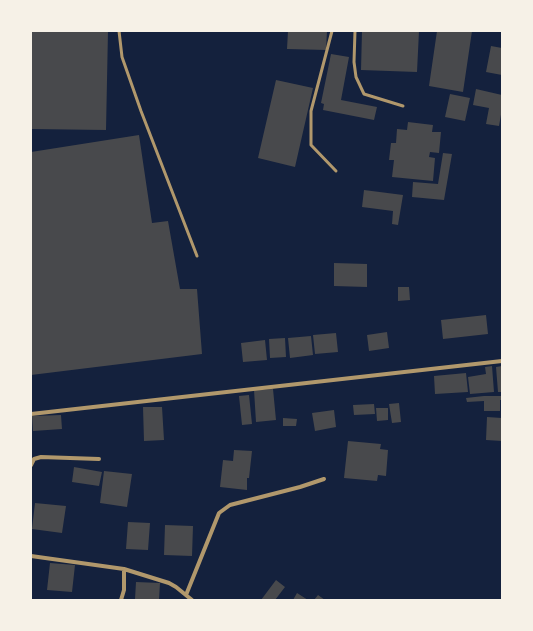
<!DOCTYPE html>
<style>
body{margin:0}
#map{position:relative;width:533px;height:631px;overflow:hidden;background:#14213d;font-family:"Source Serif 4",serif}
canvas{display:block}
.frame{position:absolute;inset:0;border:32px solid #f6f1e7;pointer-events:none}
</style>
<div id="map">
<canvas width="533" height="631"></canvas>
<div class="frame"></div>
</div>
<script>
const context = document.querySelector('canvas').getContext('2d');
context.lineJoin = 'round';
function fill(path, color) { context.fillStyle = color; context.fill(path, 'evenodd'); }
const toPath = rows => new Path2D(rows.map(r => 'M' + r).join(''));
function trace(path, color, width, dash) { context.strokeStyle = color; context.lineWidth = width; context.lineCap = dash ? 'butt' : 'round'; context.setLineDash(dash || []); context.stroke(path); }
fill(toPath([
 [31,31,108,31,106,130,31,129],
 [288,31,327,31,326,50,287,49],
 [362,31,419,31,417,72,361,70],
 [437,31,472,31,463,92,429,86],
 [491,46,502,48,502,75,486,72],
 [331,54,349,57,341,100,377,107,374,120,323,110,324,104,321,103],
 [276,80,313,88,295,167,258,158],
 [476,89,502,95,502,109,499,126,486,124,489,108,473,105],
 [450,94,470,98,465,121,445,117],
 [408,122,433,125,432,132,441,132,439,153,430,152,429,157,435,158,433,181,392,177,394,160,389,160,391,143,396,143,397,129,407,130],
 [139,135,152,223,168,221,180,289,197,289,202,354,31,375,31,152],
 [443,153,452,154,444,200,412,197,413,182,438,184],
 [364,190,403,195,398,225,392,224,393,211,362,207],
 [334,263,367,264,367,287,334,286],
 [398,287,409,287,410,300,398,301],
 [486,315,488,334,443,339,441,320],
 [387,332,389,348,369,351,367,335],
 [336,333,338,352,315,354,313,335],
 [311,336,313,355,290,358,288,338],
 [285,338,286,357,270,358,269,339],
 [265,340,267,360,243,362,241,343],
 [492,366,494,392,470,394,468,377,486,374,485,367],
 [502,366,502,392,498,392,496,367],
 [466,373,468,392,435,394,434,376],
 [273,389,276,420,256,422,254,390],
 [249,395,252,424,242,425,239,396],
 [484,396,502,396,502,400,500,400,500,411,484,411,484,401,467,402,466,398],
 [399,403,401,422,392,423,389,404],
 [374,404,375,414,354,415,353,405],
 [143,407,162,407,164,440,144,441],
 [376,408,388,408,388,420,377,421],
 [334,410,336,427,315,431,312,413],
 [61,415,62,429,33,431,32,416],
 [487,417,502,418,502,441,486,440],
 [283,418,297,419,296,426,283,426],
 [348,441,381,444,380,449,388,450,386,476,378,475,377,481,344,478],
 [234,450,252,451,249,478,247,478,247,490,220,487,223,460,233,461],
 [74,467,102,472,99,486,72,482],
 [104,471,132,474,127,507,100,503],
 [35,503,66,506,62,533,32,529],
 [128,522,150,523,148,550,126,549],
 [165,525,193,526,192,556,164,555],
 [50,563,75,565,72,592,47,590],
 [276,580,285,587,275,600,261,600],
 [136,582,160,583,159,600,135,599],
 [297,593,308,600,293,600],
 [318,595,325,600,314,600]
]), '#48494c');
trace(toPath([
 [119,31,122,57,141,111,197,256],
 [332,31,311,111,311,145,336,171],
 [355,31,354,62,356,77,364,94,403,106]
]), '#b1986c', 3);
trace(toPath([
 [31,414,502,361],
 [31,465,34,459,41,457,99,459],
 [31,556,124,569,169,583,176,587,192,600],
 [186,595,219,513,230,505,300,487,324,479],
 [121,600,124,590,124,569]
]), '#b1986c', 4);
</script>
